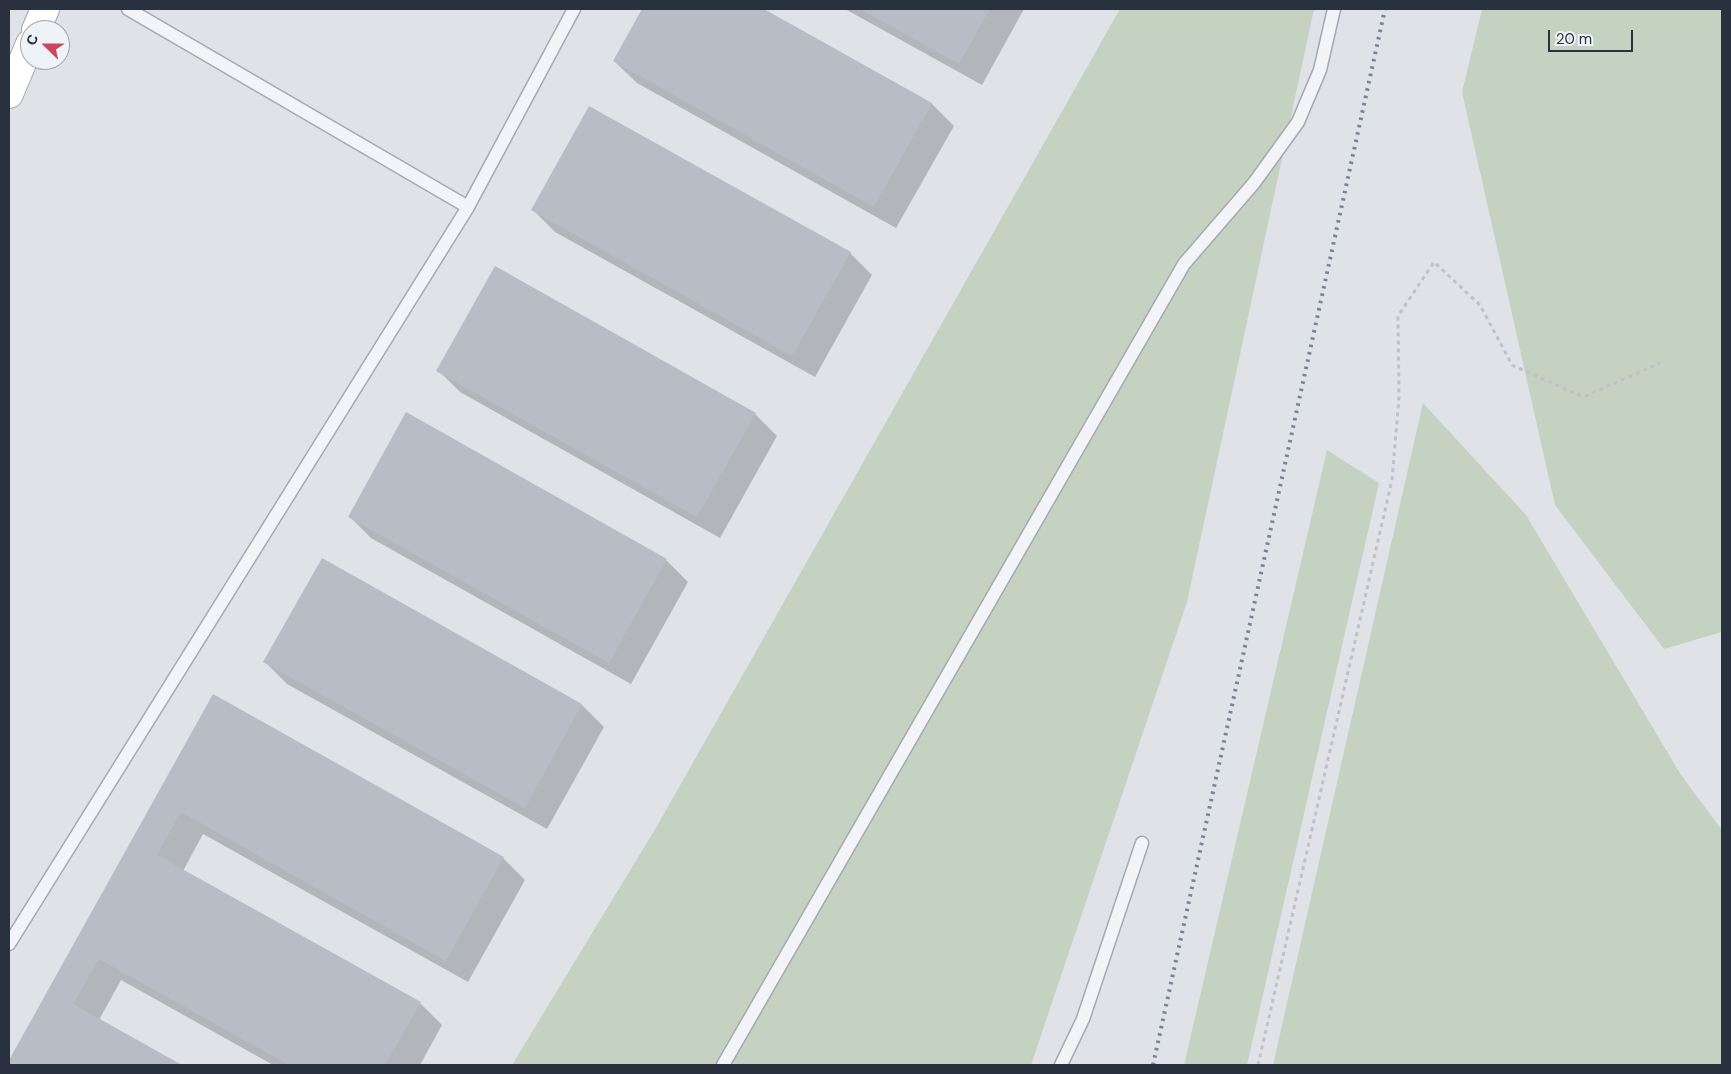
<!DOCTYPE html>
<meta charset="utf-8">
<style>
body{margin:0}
#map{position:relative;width:1731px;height:1074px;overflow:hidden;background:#dfe3e8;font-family:"DM Sans",sans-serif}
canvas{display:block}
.frame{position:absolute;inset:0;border:10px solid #29313f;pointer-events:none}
.north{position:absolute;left:20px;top:20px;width:50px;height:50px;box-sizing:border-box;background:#eff2f6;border:1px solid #a0a5ad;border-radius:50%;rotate:292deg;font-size:14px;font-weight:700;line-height:20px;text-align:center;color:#29313f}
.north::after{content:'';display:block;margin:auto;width:18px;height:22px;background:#ca485e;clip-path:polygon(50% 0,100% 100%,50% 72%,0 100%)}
.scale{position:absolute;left:1548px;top:30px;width:85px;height:22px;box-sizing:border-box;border:2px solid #29313f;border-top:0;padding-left:6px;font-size:15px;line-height:18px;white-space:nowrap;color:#29313f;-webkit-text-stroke:4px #eff2f6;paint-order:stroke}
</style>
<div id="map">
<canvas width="1731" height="1074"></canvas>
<div class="frame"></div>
<div class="north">С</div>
<div class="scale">20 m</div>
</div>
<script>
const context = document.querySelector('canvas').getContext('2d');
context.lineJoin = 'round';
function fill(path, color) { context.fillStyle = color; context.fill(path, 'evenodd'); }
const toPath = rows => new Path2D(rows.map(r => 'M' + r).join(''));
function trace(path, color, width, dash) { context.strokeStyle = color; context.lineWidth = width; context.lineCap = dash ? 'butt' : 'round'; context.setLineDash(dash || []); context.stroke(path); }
fill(toPath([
 [1120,9,1314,9,1187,602,1031,1065,512,1065,657,826],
 [1482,9,1722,9,1722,632,1664,649,1555,505,1462,92],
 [1423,403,1526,515,1681,775,1722,830,1722,1065,1273,1065],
 [1327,450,1379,483,1247,1065,1184,1065]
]), '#c5d2c1');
fill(toPath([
 [643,9,761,9,932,104,954,126,896,228,637,83,614,61],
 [845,9,1024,9,982,85],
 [533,210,850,253,872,275,815,377,555,232],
 [438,370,755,414,777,436,720,538,460,392],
 [349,516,666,560,688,582,631,684,371,538],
 [322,559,582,705,604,727,547,829,287,684,265,662],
 [214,695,503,858,525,880,468,982,203,834,183,871,420,1003,442,1025,420,1065,273,1065,121,980,99,1020,180,1065,9,1065,9,1062]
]), '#0003');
fill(toPath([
 [642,9,764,9,932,103,874,207,613,61],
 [860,9,990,9,959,64],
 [589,106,851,252,792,356,531,210],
 [495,266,756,413,697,517,436,371],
 [406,412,667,559,609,663,348,517],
 [322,558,582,704,525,808,263,662],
 [213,694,504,857,446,961,181,812,157,855,421,1002,385,1065,289,1065,99,959,73,1004,182,1065,9,1065,9,1060]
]), '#b7bcc5');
const service = toPath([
 [128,9,468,207],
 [9,944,468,207,574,9],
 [723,1065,1184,264,1254,183,1298,122,1320,70,1334,9],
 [1061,1065,1083,1019,1142,843]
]);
const primary = toPath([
 [36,30,45,9],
 [9,94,30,44]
]);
trace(service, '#a5aab2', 15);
trace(primary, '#9fa8b3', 30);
trace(toPath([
 [1258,1065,1392,480,1399,397,1398,316,1434,262,1480,305,1512,365,1583,397,1660,363]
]), '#bec1c7', 3, [4, 4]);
trace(service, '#f2f4f7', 12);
trace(primary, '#fff', 28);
trace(toPath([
 [1153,1065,1385,9]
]), '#798391', 4, [2.5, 5]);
</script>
